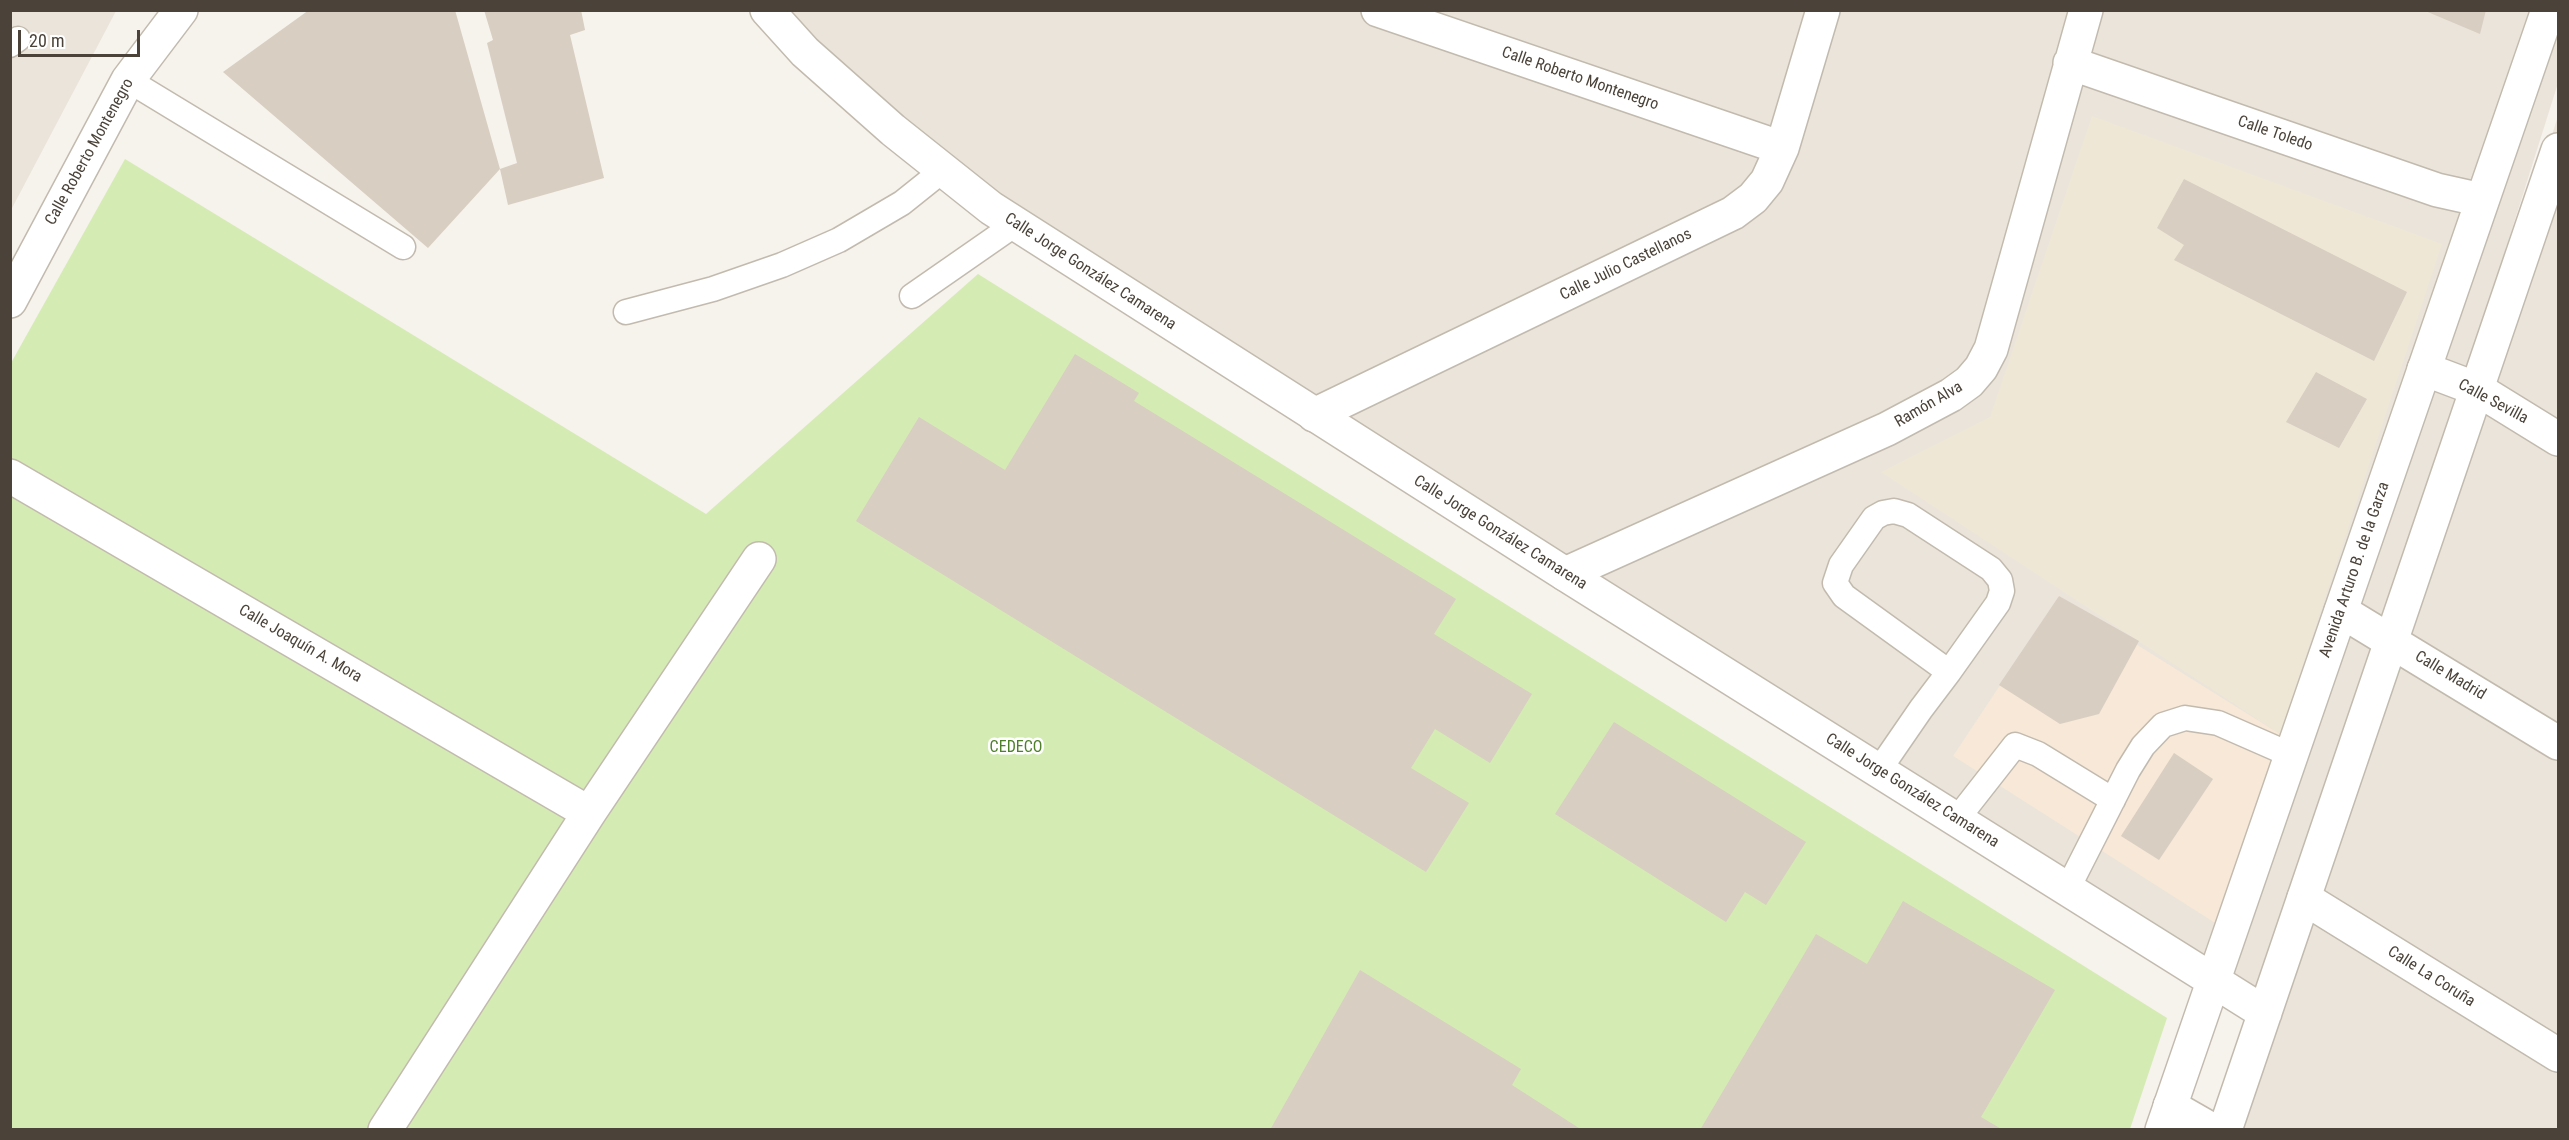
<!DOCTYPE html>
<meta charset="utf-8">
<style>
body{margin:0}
#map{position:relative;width:2569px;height:1140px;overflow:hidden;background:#f6f2ec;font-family:"Roboto Condensed",sans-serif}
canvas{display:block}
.frame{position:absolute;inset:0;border:12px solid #4b4339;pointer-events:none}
.scale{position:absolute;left:18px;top:30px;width:122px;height:27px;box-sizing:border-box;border:3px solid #4b4339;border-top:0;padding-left:8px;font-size:18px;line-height:21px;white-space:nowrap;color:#4b4339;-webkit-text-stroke:4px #fff;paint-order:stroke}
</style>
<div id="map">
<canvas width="2569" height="1140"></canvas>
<div class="frame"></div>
<div class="scale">20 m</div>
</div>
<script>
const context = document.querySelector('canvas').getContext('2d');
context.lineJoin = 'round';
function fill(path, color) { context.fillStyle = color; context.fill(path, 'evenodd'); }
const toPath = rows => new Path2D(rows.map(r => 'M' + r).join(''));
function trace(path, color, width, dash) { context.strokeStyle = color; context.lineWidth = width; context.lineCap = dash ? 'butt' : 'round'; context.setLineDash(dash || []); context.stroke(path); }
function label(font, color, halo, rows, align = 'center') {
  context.font = font + ' "Roboto Condensed",sans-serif'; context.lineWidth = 5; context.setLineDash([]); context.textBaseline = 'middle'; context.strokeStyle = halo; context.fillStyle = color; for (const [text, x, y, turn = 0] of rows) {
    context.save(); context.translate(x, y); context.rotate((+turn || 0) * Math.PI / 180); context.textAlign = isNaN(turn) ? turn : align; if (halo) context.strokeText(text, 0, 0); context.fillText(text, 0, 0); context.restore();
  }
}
fill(toPath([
 [11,11,116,11,11,210],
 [775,11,2558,11,2558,83,2265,1013,950,180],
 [2558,116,2558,1129,2240,1129]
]), '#eae4da');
fill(toPath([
 [2059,596,2280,734,2215,923,1953,756]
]), '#f7e8d8');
fill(toPath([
 [2092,116,2442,244,2280,734,1881,472,1990,417]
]), '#efe7d6');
fill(toPath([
 [125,159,706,514,978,274,2167,1018,2130,1129,11,1130,11,363]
]), '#d5ebb4');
fill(toPath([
 [309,10,455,10,500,169,428,248,223,72],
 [484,10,581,10,585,30,570,35,604,178,508,205,500,169,517,163,487,43,493,40],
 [2423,10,2486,10,2480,34],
 [2184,179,2407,292,2374,361,2174,260,2184,245,2157,228],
 [1075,354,1139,393,1134,401,1456,599,1434,634,1532,694,1490,763,1435,729,1411,768,1469,803,1426,872,856,521,919,417,1005,470],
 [2316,372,2367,399,2339,448,2286,422],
 [2059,596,2139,641,2099,714,2060,724,1999,685],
 [1614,722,1806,842,1766,905,1745,892,1726,922,1555,814],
 [2174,753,2213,779,2159,860,2121,836],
 [1903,901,2055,990,1981,1117,2003,1130,1700,1130,1816,934,1867,964],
 [1360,970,1521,1069,1512,1085,1582,1130,1270,1130]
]), '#d8cec1');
const service = toPath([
 [10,45,18,39],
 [128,80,403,247],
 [912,296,1017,223],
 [626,312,713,289,782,265,839,240,902,203,942,171],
 [1879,770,1921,709,1949,672,1998,603,2002,591,2000,580,1991,569,1908,515,1894,511,1883,513,1874,518,1841,565,1835,583,1844,596,1949,672],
 [1957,819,2015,745,2038,754,2113,800],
 [2067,890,2128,770,2143,746,2163,725,2185,718,2218,723,2291,755]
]);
const minor = toPath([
 [1378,10,1782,148],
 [2070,63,2437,190,2482,200],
 [10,301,128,80,181,10],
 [2424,369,2477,389,2558,439],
 [1314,415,1733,213,1753,198,1767,181,1782,148,1823,10],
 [10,476,589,813],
 [1565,574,1887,429,1951,395,1969,382,1981,368,1991,349,2086,10],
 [2341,611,2558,743],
 [2304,898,2558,1055],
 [2170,1106,2212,1130],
 [385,1130,589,813,759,559]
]);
const tertiary = toPath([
 [767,10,805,52,893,130,991,208,1565,574,2265,1013],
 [2162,1130,2548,10],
 [2225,1130,2558,150]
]);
trace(service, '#c2baae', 27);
trace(minor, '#c2baae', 36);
trace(tertiary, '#c2baae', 36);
trace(service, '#fff', 24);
trace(minor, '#fff', 33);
trace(tertiary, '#fff', 33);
label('16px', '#4b4339', '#fff', [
 ["Calle Roberto Montenegro",1580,79,19],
 ["Calle Toledo",2275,134,19],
 ["Calle Roberto Montenegro",90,152,-61],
 ["Calle Julio Castellanos",1626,265,-26],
 ["Calle Jorge González Camarena",1090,272,33],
 ["Calle Sevilla",2493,402,28],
 ["Ramón Alva",1929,405,-30],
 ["Calle Jorge González Camarena",1500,533,32],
 ["Avenida Arturo B. de la Garza",2355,570,-71],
 ["Calle Joaquín A. Mora",300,644,30],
 ["Calle Madrid",2450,676,31],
 ["Calle Jorge González Camarena",1912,791,32],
 ["Calle La Coruña",2431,977,32]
]);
label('16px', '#4e8029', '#fff', [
 ["CEDECO",1016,748]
]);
</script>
